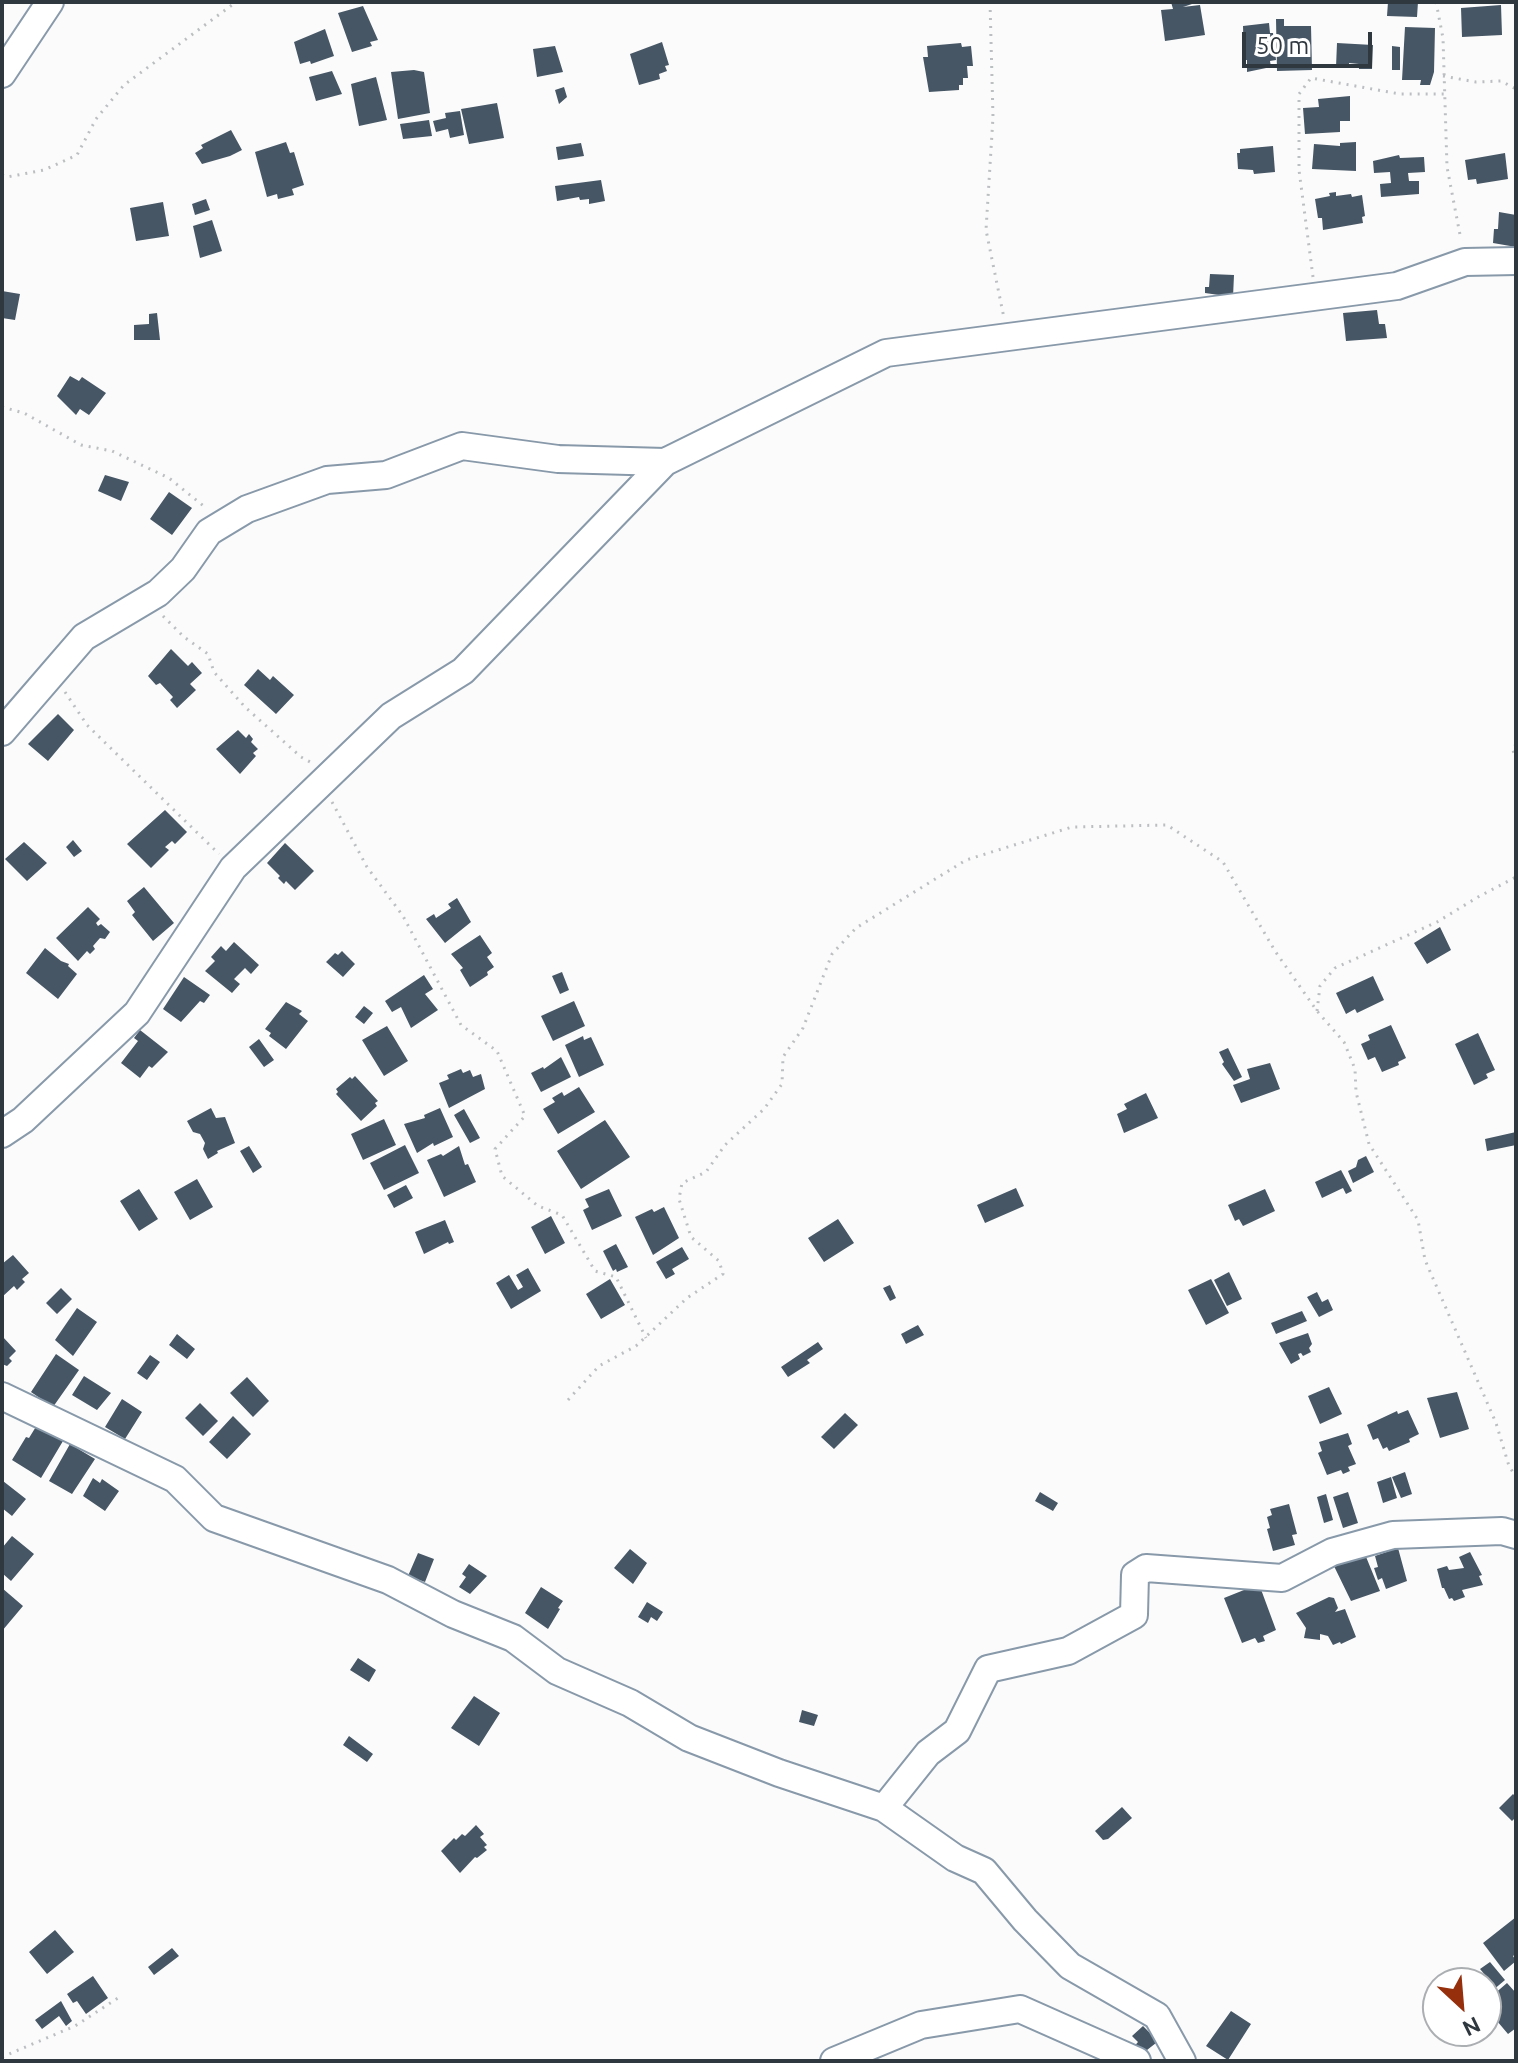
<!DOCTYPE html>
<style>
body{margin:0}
#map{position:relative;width:1518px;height:2063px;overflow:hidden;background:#fbfbfb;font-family:Ubuntu,sans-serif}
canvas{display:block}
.frame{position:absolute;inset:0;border:4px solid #30383f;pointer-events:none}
.north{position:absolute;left:1422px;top:1967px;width:80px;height:80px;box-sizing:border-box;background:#fff;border:2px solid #acafb2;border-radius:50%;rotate:154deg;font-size:22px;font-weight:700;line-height:32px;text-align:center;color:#30383f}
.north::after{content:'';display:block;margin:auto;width:28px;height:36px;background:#952f0c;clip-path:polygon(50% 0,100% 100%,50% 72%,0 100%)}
.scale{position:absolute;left:1242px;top:32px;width:130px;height:36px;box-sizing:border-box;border:4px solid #30383f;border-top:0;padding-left:10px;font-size:24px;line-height:28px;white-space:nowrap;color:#30383f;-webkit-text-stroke:6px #fff;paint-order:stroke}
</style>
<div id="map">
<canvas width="1518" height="2063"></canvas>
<div class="frame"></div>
<div class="north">N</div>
<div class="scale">50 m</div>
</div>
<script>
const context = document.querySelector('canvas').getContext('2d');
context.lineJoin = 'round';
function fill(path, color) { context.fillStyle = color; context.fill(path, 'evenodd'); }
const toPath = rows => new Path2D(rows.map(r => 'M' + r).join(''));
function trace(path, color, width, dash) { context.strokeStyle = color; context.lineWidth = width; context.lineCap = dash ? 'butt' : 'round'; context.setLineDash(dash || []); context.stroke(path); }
fill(toPath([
 [1171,2,1198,2,1183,7,1200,5,1205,35,1165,41,1161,10,1173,9],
 [1388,2,1418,2,1417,17,1387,16],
 [1501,5,1502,35,1462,37,1461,8],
 [363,6,378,40,370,42,372,46,352,52,338,13],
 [1276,19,1284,19,1284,26,1311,26,1312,70,1277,71],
 [1269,23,1270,33,1273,33,1276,60,1270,61,1271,67,1247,72,1247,60,1244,60,1243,26],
 [1405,27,1435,28,1434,72,1430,85,1420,85,1421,80,1402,80],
 [325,29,334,56,311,64,310,61,300,64,294,42],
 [662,42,669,65,665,66,667,71,659,74,660,79,639,85,630,54],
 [961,43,962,47,971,46,973,66,967,66,968,78,963,78,963,85,959,85,959,90,929,92,923,57,928,57,927,46],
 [1337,43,1373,45,1372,69,1359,69,1359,64,1349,63,1349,68,1336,67],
 [555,46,563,72,537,77,533,49],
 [1392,46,1400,47,1400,70,1392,70],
 [414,70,424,72,430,113,398,119,391,72],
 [332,71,342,94,316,101,309,77],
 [376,77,387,120,359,126,351,84],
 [564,87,567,97,559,104,555,90],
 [1350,96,1350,121,1340,121,1340,132,1305,134,1303,108,1319,107,1318,99],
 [497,103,504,138,469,144,461,109],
 [460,111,464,135,450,138,448,129,436,132,433,121,446,118,445,113],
 [429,120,432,136,403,139,400,124],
 [231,130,242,150,230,156,202,164,195,153,203,148,201,145],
 [286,142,290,153,294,152,304,185,292,189,294,195,278,199,277,194,267,197,255,152],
 [1356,142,1356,171,1312,169,1314,144,1340,146,1340,143],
 [581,143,584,156,558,160,556,147],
 [1273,146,1275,172,1254,174,1253,170,1238,169,1237,153,1240,153,1240,149],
 [1505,153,1508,179,1477,184,1476,179,1468,180,1465,160],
 [1399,155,1400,158,1424,157,1425,172,1408,173,1409,181,1419,181,1419,194,1381,197,1380,184,1391,183,1390,172,1374,173,1373,161],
 [601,180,605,201,589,204,589,199,580,200,579,197,557,201,555,186],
 [1336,192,1336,196,1351,194,1352,197,1362,195,1365,216,1362,217,1363,223,1323,230,1322,218,1318,218,1315,199,1330,196,1329,193],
 [206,199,210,210,195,215,192,204],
 [163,202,169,236,136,241,130,208],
 [1499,212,1516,215,1516,247,1493,243,1494,229,1498,229],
 [212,220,222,251,200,258,193,226],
 [1210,274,1234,275,1233,297,1205,293,1205,287,1209,287],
 [2,291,20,294,15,320,2,318],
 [1377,310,1379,324,1385,324,1387,338,1346,341,1343,313],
 [157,313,160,340,134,340,134,325,149,324,149,314],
 [70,376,79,381,82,377,106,393,89,415,80,409,76,415,57,396],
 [105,475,129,482,121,501,98,491],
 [169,492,192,508,172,535,150,519],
 [171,649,188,666,192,662,202,673,190,684,196,690,177,708,170,700,173,697,160,683,156,685,148,676],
 [258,669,270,680,273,676,294,695,276,714,244,685],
 [58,714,74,730,48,761,28,744],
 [238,730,246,738,249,734,253,739,251,742,258,749,253,753,256,756,240,774,216,749],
 [165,810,187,832,175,844,172,841,165,847,169,850,151,868,127,844],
 [73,840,82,851,74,857,66,847],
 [24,842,47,863,27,881,5,859],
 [285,843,314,871,295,890,286,881,284,884,278,878,280,876,267,863],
 [144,887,174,923,153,941,132,915,135,912,127,901],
 [457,898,471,922,445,943,426,919,434,914,436,918,451,908,448,904],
 [88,907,100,919,96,923,98,926,101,924,110,932,105,939,100,938,93,946,95,949,90,954,87,951,78,961,56,938],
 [1440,927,1451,950,1427,964,1414,943],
 [480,935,492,953,487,957,494,967,487,972,488,975,470,987,460,970,463,968,451,954],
 [234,942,259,965,251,974,245,968,234,979,240,984,232,993,205,971,215,961,211,957,221,946,226,951],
 [45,948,61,961,69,964,68,966,77,974,58,999,26,973],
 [342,951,355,964,343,977,326,962,335,953,338,955],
 [562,972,569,990,560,994,552,976],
 [424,975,433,989,425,994,438,1010,411,1028,401,1007,392,1012,385,1001],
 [1373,976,1384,1000,1357,1013,1355,1009,1346,1014,1336,993],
 [184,977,210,995,204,1003,200,1001,181,1022,163,1009],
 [574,1001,585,1026,553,1041,541,1016],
 [286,1002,302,1011,299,1014,308,1021,286,1049,269,1036,271,1033,265,1029],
 [364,1006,373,1013,364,1024,355,1017],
 [1391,1025,1406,1058,1398,1062,1399,1065,1382,1072,1375,1057,1368,1060,1361,1044,1370,1040,1368,1035],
 [387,1026,408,1061,384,1076,362,1040],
 [140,1030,168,1052,152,1068,149,1066,140,1078,121,1063,138,1041,134,1038],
 [1478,1033,1495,1070,1486,1074,1488,1078,1474,1085,1455,1044],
 [583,1036,584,1040,591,1037,604,1065,579,1077,565,1045],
 [259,1039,274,1060,264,1067,249,1047],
 [1228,1048,1242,1077,1234,1081,1222,1064,1224,1062,1219,1052],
 [561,1057,571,1077,541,1092,531,1073,543,1067,544,1069],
 [1270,1063,1280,1089,1241,1103,1233,1085,1250,1079,1247,1069],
 [461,1069,463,1073,470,1070,473,1077,481,1074,485,1089,449,1108,439,1083,449,1079,447,1075],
 [355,1076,378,1101,375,1103,377,1106,361,1121,336,1094,338,1092,336,1089,350,1077,352,1079],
 [579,1087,595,1112,558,1134,543,1109,555,1102,552,1098,562,1092,564,1096],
 [1146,1093,1158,1118,1124,1133,1117,1114,1127,1109,1124,1104],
 [211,1108,216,1118,225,1117,235,1143,217,1151,218,1153,208,1159,203,1149,205,1143,200,1134,193,1132,187,1121],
 [440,1108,453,1137,434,1146,433,1143,417,1153,404,1124,425,1118,424,1115],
 [464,1109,480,1138,470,1143,454,1115],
 [384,1119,396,1145,363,1160,351,1134],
 [605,1120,630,1157,581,1189,557,1151],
 [1516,1132,1516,1145,1487,1151,1485,1139],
 [405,1145,419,1173,384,1190,370,1163],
 [249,1146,262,1167,253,1173,240,1151],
 [459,1146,465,1165,468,1164,476,1182,444,1197,427,1160,441,1154,443,1156],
 [1366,1156,1374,1172,1353,1183,1348,1171,1356,1167,1358,1160],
 [1341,1170,1352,1191,1346,1194,1343,1188,1322,1198,1315,1182],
 [197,1179,213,1207,190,1220,174,1192],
 [406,1185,413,1198,394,1208,387,1195],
 [1016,1188,1024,1206,985,1223,977,1205],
 [139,1189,158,1219,139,1231,120,1201],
 [609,1189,622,1216,592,1230,583,1210,589,1207,585,1199],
 [1265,1189,1275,1211,1243,1226,1239,1219,1235,1221,1228,1205],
 [664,1207,679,1238,653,1255,635,1217,652,1209,654,1212],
 [551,1216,565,1243,545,1254,531,1227],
 [838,1219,854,1243,824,1262,808,1238],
 [445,1220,454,1242,449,1244,448,1242,424,1254,415,1232],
 [616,1244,628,1267,617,1272,616,1269,613,1271,603,1251],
 [682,1247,689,1259,672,1269,675,1274,666,1279,656,1262],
 [13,1255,29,1273,22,1279,25,1282,17,1290,14,1286,2,1297,2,1264],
 [528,1268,541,1291,511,1309,496,1283,509,1275,518,1290,523,1287,516,1275],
 [1229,1272,1242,1299,1227,1306,1214,1280],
 [610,1279,625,1305,601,1319,586,1294],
 [1211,1279,1229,1313,1206,1325,1188,1290],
 [890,1285,896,1298,890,1301,883,1288],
 [61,1288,72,1299,57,1314,46,1303],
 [1317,1292,1322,1302,1328,1299,1333,1310,1319,1317,1307,1297],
 [77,1308,97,1322,73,1356,55,1340],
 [1302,1311,1307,1321,1276,1334,1271,1323],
 [918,1325,924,1335,906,1344,901,1334],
 [1308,1333,1312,1344,1309,1348,1311,1352,1303,1356,1301,1353,1298,1354,1300,1359,1291,1364,1279,1343],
 [177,1334,195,1349,187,1359,169,1345],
 [2,1336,16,1351,9,1358,12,1361,7,1366,2,1364],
 [818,1342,823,1349,807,1360,810,1363,788,1377,781,1367],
 [56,1354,79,1370,53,1407,31,1392],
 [150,1355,160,1362,147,1380,137,1373],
 [84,1376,111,1393,97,1410,72,1395],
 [247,1377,269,1401,253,1417,230,1393],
 [1329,1387,1342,1414,1320,1424,1308,1396],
 [1457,1392,1469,1429,1440,1438,1427,1398],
 [122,1399,142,1412,125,1439,105,1427],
 [200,1403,218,1421,203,1436,185,1418],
 [1408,1410,1419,1434,1409,1439,1410,1442,1389,1451,1387,1447,1383,1449,1378,1438,1373,1440,1367,1425,1397,1411,1398,1414],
 [845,1413,858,1425,834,1449,821,1437],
 [233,1416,251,1434,227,1459,209,1442],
 [37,1425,63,1441,41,1478,12,1460,26,1437,29,1438],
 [1348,1433,1352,1444,1348,1446,1356,1464,1348,1467,1350,1471,1343,1474,1341,1470,1327,1475,1318,1453,1322,1451,1319,1442],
 [70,1444,95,1459,72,1494,49,1481],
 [1405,1472,1412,1494,1401,1498,1392,1477],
 [1391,1477,1397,1498,1383,1503,1377,1482],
 [93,1478,100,1483,102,1479,119,1491,105,1511,83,1496],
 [3,1481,26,1499,12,1516,2,1508],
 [1040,1492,1058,1503,1053,1511,1035,1501],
 [1348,1492,1358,1523,1343,1528,1333,1497],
 [1326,1494,1333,1520,1324,1523,1317,1497],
 [1289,1504,1297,1534,1292,1535,1295,1545,1273,1551,1267,1529,1270,1528,1267,1517,1272,1515,1270,1509],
 [12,1536,34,1554,11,1581,2,1573,2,1548],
 [1362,1547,1380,1591,1351,1601,1332,1562],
 [1398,1548,1407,1581,1386,1589,1382,1578,1378,1580,1374,1568,1378,1567,1375,1556],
 [630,1549,647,1563,633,1584,614,1568],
 [1470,1552,1482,1575,1479,1576,1483,1585,1462,1590,1465,1597,1454,1601,1452,1598,1449,1599,1444,1588,1442,1588,1437,1569,1447,1566,1449,1570,1464,1568,1459,1557],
 [418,1553,434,1559,425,1582,408,1576],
 [469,1564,487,1576,470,1594,459,1587,466,1577,462,1574],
 [1259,1584,1276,1630,1263,1636,1265,1641,1258,1643,1255,1638,1242,1643,1224,1598],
 [541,1587,563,1601,558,1608,560,1609,548,1629,525,1613],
 [2,1588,23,1606,2,1631],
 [1329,1597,1334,1598,1338,1608,1335,1612,1345,1609,1356,1637,1341,1644,1340,1642,1333,1645,1328,1636,1320,1634,1320,1640,1304,1638,1306,1628,1296,1613],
 [647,1602,663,1612,657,1621,651,1617,648,1623,638,1617],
 [358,1658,376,1670,369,1682,350,1670],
 [474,1696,500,1713,479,1746,451,1728],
 [802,1710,818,1715,814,1726,799,1722],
 [349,1736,373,1754,367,1762,343,1745],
 [1513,1794,1516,1797,1516,1817,1512,1821,1499,1808],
 [1122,1807,1132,1818,1108,1839,1103,1840,1095,1831],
 [476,1825,484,1834,480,1837,487,1845,484,1847,487,1850,477,1858,475,1857,460,1873,441,1851,454,1838,456,1840,462,1834,465,1836],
 [1516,1917,1516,1954,1513,1956,1516,1961,1504,1971,1483,1943],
 [55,1930,74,1952,47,1974,29,1952],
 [172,1948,179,1956,154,1975,148,1967],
 [1490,1962,1505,1980,1486,1996,1486,1983,1464,1983,1461,1979,1471,1970,1480,1981,1486,1976,1480,1969],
 [93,1976,108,1998,86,2014,77,2001,73,2003,67,1994],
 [1507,1983,1516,1993,1516,2028,1508,2034,1486,2008,1486,2001],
 [61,2001,72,2021,66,2026,59,2016,42,2029,35,2020],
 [1231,2011,1251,2024,1228,2060,1206,2046],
 [1143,2026,1155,2038,1156,2043,1138,2057,1131,2050,1138,2042,1132,2036]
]), '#465665');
const minor = toPath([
 [2,74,50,2],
 [2,732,84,637,158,593,183,569,209,532,247,509,327,480,386,475,462,446,558,459,665,462],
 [2,1134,23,1120,137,1013,233,868,391,716,463,671,665,462,886,353,1397,286,1465,262,1516,261],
 [2,1396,175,1479,214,1518,388,1580,453,1614,513,1638,557,1671,630,1703,689,1738,779,1773,884,1808,955,1858,984,1871,1025,1920,1070,1966,1157,2016,1182,2061],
 [884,1808,928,1753,957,1731,988,1669,1068,1651,1134,1615,1135,1575,1146,1568,1282,1578,1332,1552,1393,1535,1502,1531,1516,1535],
 [834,2061,921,2025,1020,2009,1137,2061]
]);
trace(minor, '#89a', 30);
trace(toPath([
 [990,2,993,117,986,230,1004,318],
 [1436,2,1443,38,1447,167,1461,240],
 [1443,76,1476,82,1501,81,1516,89],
 [2,175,7,177,44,170,77,155,96,119,124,85,236,2],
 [1313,277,1299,170,1299,94,1311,78,1400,94,1446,94],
 [2,407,24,413,81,445,112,451,169,478,206,508],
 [163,616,184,637,208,654,214,672,245,707,301,757,312,763],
 [65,692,87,725,219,854],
 [1516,745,1512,748,1516,758],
 [332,802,367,867,403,916,461,1025,497,1051,525,1116,495,1149,502,1176,538,1206,562,1215,595,1271,616,1277,646,1338],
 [1317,1011,1320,986,1335,968,1437,922,1478,897,1516,877],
 [568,1400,599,1366,636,1346,687,1298,723,1274,719,1261,691,1237,679,1199,682,1183,706,1172,725,1145,764,1109,782,1084,783,1057,803,1028,832,954,856,928,966,860,1072,827,1167,825,1223,862,1275,951,1317,1011,1344,1042,1355,1069,1356,1092,1369,1144,1418,1220,1425,1260,1496,1423,1509,1466,1516,1477],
 [2,2057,75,2026,121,1996]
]), '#bcbfc1', 3, [2, 6]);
trace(minor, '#fff', 26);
</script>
